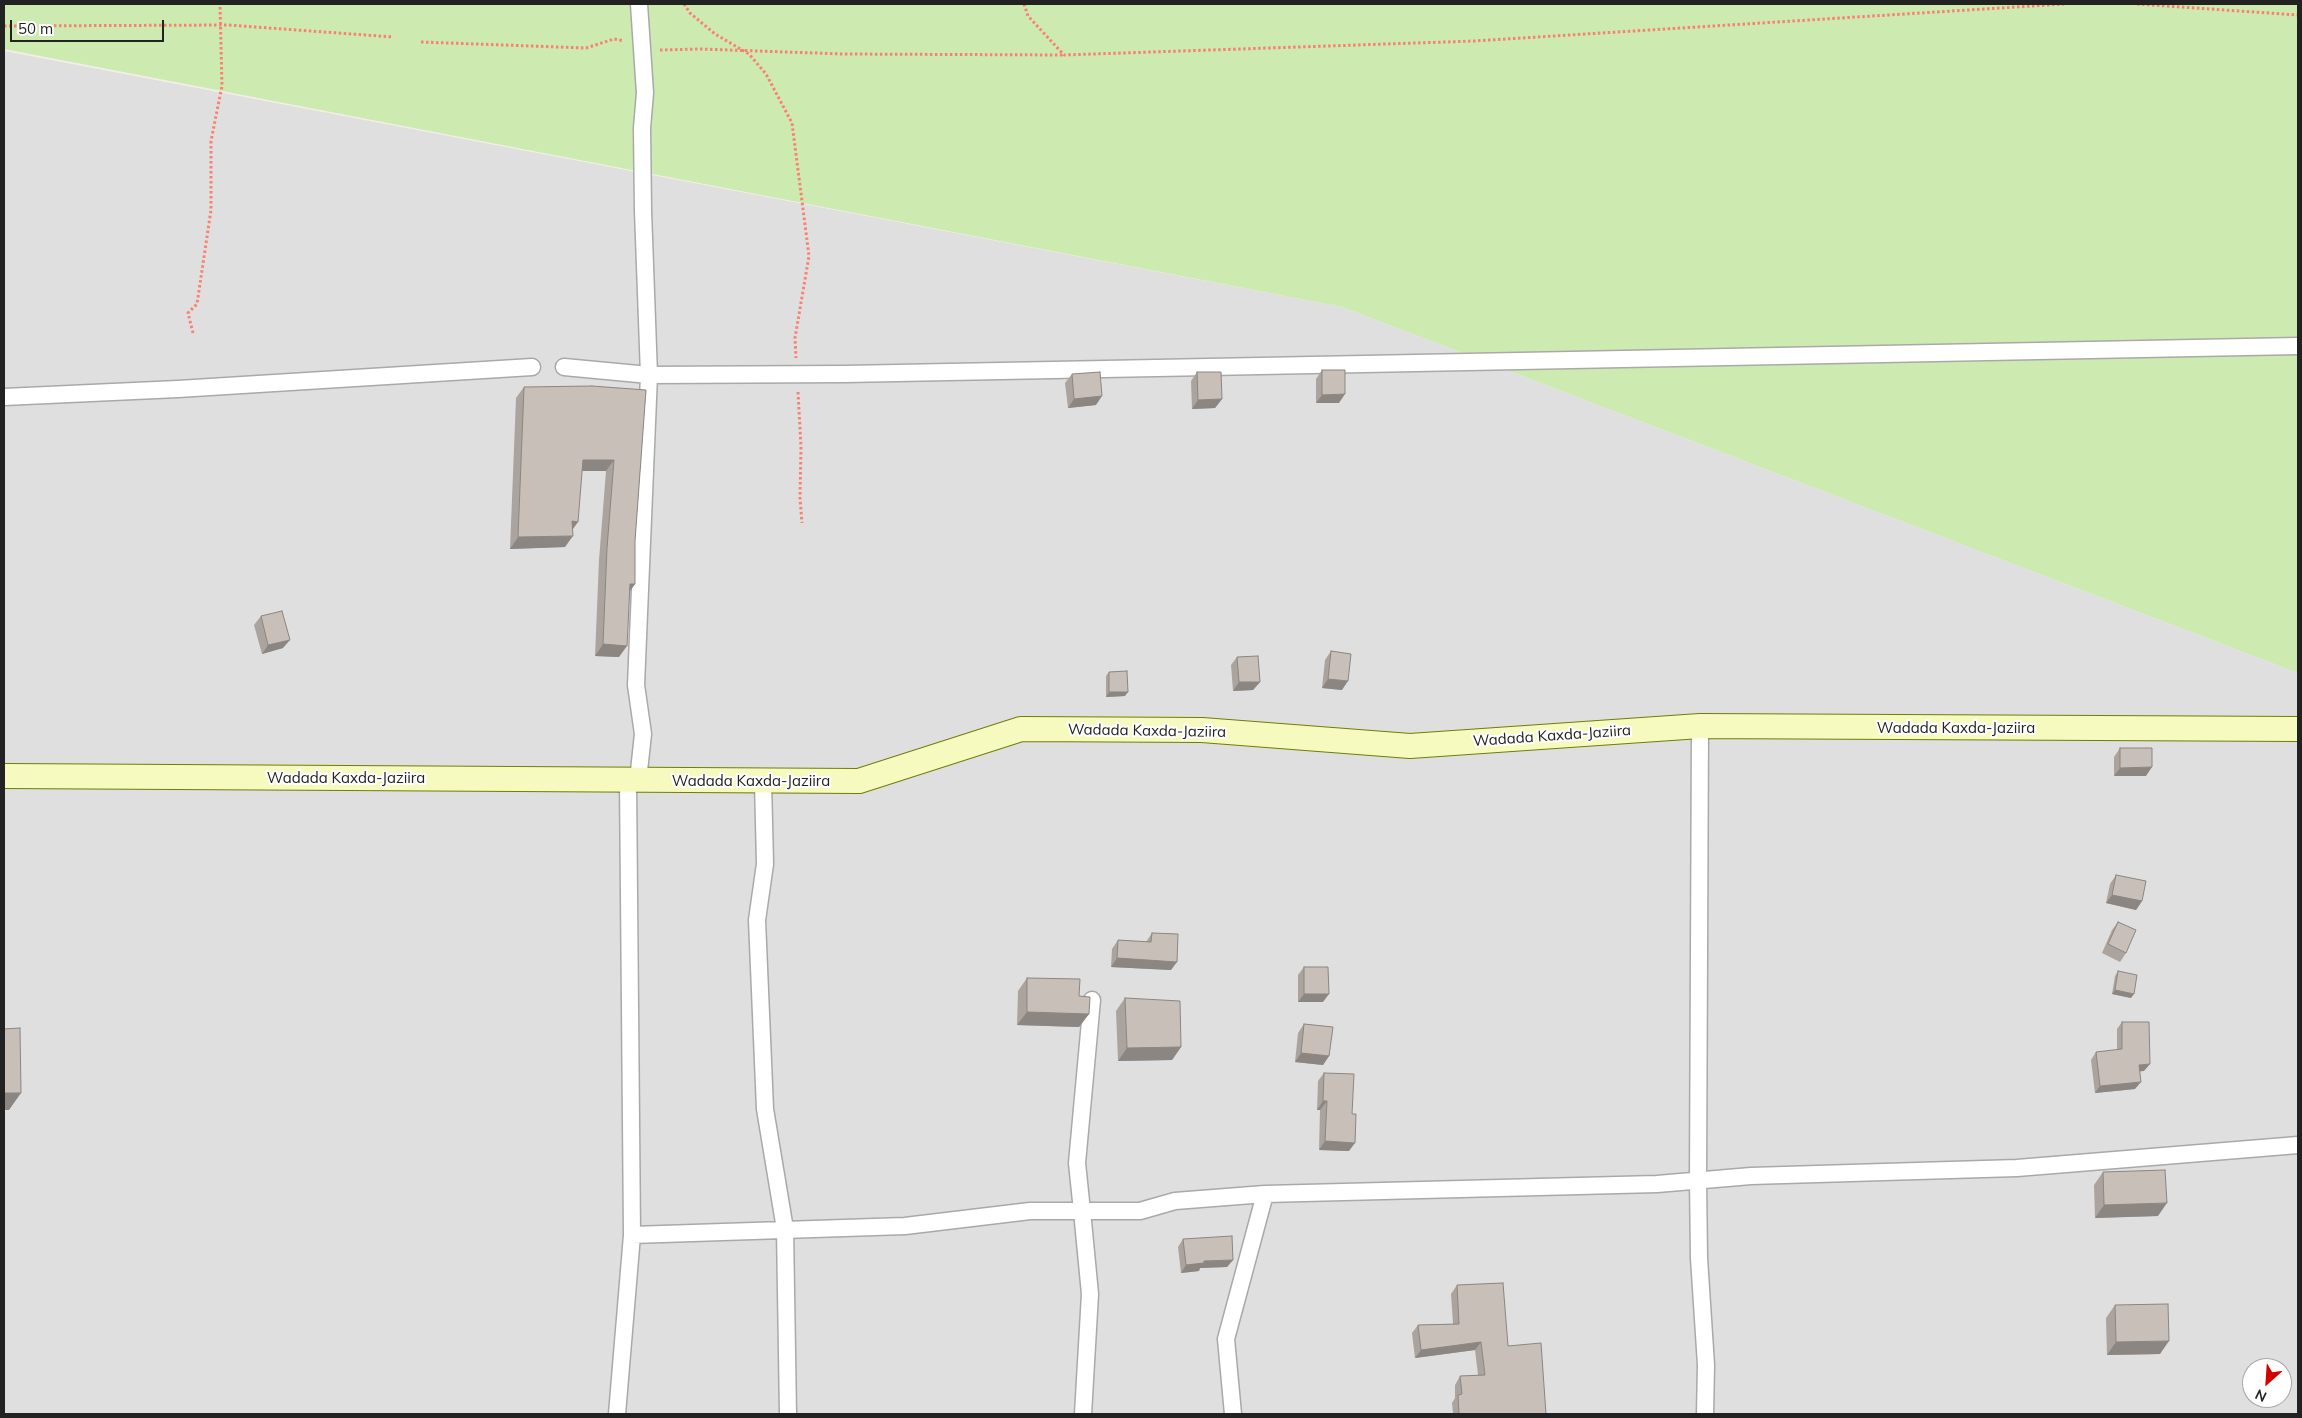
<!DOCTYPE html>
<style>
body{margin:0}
#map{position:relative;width:2302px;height:1418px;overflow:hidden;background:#f2efe9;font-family:Mulish,sans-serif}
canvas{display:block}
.frame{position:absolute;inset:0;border:5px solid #222;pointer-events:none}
.north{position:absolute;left:2242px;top:1358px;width:50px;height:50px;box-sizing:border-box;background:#fff;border:1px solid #a7a7a7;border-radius:50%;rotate:206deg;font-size:14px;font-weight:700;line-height:20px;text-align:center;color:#222}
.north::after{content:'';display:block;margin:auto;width:18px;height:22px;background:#d40000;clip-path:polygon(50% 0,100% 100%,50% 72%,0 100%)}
.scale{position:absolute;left:10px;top:20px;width:154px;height:22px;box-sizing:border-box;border:2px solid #222;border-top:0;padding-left:6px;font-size:15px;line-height:18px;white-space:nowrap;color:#222;-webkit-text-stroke:4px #fff;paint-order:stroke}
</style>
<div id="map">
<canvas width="2302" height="1418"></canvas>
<div class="frame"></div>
<div class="north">N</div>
<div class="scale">50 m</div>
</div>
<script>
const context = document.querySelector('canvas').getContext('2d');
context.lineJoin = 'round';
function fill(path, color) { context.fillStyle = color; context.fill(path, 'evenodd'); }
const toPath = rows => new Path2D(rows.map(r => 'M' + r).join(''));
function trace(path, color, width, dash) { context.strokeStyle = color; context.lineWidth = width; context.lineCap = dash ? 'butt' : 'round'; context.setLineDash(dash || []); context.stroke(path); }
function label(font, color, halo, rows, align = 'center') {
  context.font = font + ' Mulish,sans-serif'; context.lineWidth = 4; context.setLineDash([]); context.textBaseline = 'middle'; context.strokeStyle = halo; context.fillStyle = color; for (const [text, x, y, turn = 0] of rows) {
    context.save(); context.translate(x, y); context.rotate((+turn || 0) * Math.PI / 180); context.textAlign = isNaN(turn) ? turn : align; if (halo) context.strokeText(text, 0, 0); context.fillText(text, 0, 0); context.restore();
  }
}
fill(toPath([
 [4,51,1342,307,2298,673,2298,1414,4,1414],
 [2252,1368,2282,1368,2282,1398,2252,1398]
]), '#e0dfdf');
fill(toPath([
 [4,4,2298,4,2298,673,1342,307,4,49]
]), '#cdebb0');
const street = toPath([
 [564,367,649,375,845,374,2298,346],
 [4,397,178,389,532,367],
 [1700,726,1698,1180,1699,1258,1706,1365,1705,1414],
 [628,780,632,1235],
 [638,780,643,734,636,685,649,375,643,211,642,128,645,93,639,4],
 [763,782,765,864,757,920,765,1109,785,1229,788,1414],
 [1092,1000,1077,1163,1082,1211,1140,1211,1175,1201,1265,1194,1657,1184,1751,1176,2017,1168,2298,1145],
 [617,1414,632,1235,905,1226,1030,1211,1082,1211,1090,1294,1083,1414],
 [1233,1414,1226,1339,1265,1194]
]);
const secondary = toPath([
 [4,776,859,781,1021,729,1202,730,1410,746,1700,726,2298,729]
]);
trace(street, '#a9a9a9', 19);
trace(secondary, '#707d05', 26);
trace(toPath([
 [684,4,690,13,715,34,749,54,766,74,792,123,809,256,795,338,796,358],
 [1024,4,1028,16,1064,55,1474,41,2064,4],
 [2137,4,2298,15],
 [4,26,228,25,393,37],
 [421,42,586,48,614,39,624,41],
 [660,50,700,49,843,54,1063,55],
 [193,333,188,313,197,304,211,210,211,141,222,86,220,4],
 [798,392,801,447,800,498,802,523]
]), '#fa8072', 3, [2.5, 2.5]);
trace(street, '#fff', 16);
trace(secondary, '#f7fabf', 24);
fill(toPath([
 [1322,370,1339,403,1316,403,1316,379],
 [1197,372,1222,399,1215,408,1192,409,1191,381],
 [1072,374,1096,405,1068,408,1065,383],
 [524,387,646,390,635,541,635,584,630,591,619,657,595,656,599,560,606,471,582,471,573,529,565,547,510,549,516,398],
 [261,616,283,648,262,654,254,625],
 [1331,651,1342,690,1322,688,1325,660],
 [1237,657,1260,682,1253,690,1233,691,1231,665],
 [1109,672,1125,696,1106,697,1106,676],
 [2120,748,2146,776,2114,776,2114,757],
 [2116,875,2142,901,2136,910,2106,903,2110,884],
 [2118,922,2126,953,2120,962,2102,953,2112,930],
 [1152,933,1171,970,1111,967,1112,949,1118,940,1146,942],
 [1304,967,1323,1002,1298,1002,1298,975],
 [2118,971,2131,998,2112,994,2115,976],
 [1027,978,1079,996,1089,1014,1079,1027,1017,1025,1018,991],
 [1125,998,1181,1047,1172,1060,1118,1061,1116,1011],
 [2122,1022,2144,1071,2140,1071,2135,1089,2095,1093,2091,1060,2096,1052,2117,1050,2117,1029],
 [1304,1024,1329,1056,1323,1065,1295,1062,1298,1033],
 [1324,1073,1349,1151,1319,1150,1320,1110,1317,1110,1318,1081],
 [2103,1172,2158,1216,2095,1218,2094,1185],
 [1183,1239,1233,1260,1227,1267,1200,1268,1199,1271,1181,1273,1178,1247],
 [1457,1285,1508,1346,1546,1414,1453,1414,1452,1403,1455,1398,1455,1385,1460,1376,1478,1375,1475,1350,1415,1358,1412,1333,1418,1325,1453,1324,1451,1294],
 [2115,1305,2160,1354,2107,1355,2106,1318]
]), '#aba49e');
fill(toPath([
 [1345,394,1339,403,1316,403,1322,395],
 [1102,396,1096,405,1068,408,1074,399],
 [1222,399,1215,408,1192,409,1198,400],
 [583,460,614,460,606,471,575,471],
 [572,521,578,522,570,533],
 [573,536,565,547,510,549,518,537],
 [630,584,635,584,627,595],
 [290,640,283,648,262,654,268,645],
 [603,644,627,646,619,657,595,656],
 [1328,679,1348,681,1342,690,1322,688],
 [1239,682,1260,682,1253,690,1233,691],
 [1109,692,1128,692,1125,696,1106,697],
 [2152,767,2146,776,2114,776,2120,768],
 [2112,895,2142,901,2136,910,2106,903],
 [1117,958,1177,962,1171,970,1111,967],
 [2115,990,2134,994,2131,998,2112,994],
 [1304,994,1329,994,1323,1002,1298,1002],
 [1027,1012,1089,1014,1079,1027,1017,1025],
 [1181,1047,1172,1060,1118,1061,1127,1048],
 [1301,1053,1329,1056,1323,1065,1295,1062],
 [2150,1064,2144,1071,2134,1072,2139,1065],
 [2141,1082,2135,1089,2095,1093,2100,1086],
 [4,1093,21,1093,9,1110,4,1110],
 [1323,1101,1327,1101,1320,1110,1317,1110],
 [1325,1141,1355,1143,1349,1151,1319,1150],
 [2167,1203,2158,1216,2095,1218,2104,1205],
 [1233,1260,1227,1267,1200,1268,1199,1271,1181,1273,1186,1265,1204,1261],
 [2169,1341,2160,1354,2107,1355,2116,1342],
 [1481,1342,1475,1350,1415,1358,1421,1350]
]), '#8b8681');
const building = toPath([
 [1322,370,1345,370,1345,394,1322,395,1322,370],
 [1100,372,1102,396,1074,399,1072,374,1100,372],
 [1197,372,1221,372,1222,399,1198,400,1197,372],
 [592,386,646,390,635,541,635,584,630,584,627,646,603,644,607,548,614,460,583,460,578,522,572,521,573,536,518,537,524,387,592,386],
 [282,611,290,640,268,645,261,616,282,611],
 [1331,651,1351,654,1348,681,1328,679,1331,651],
 [1258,656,1260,682,1239,682,1237,657,1258,656],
 [1127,671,1128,692,1109,692,1109,672,1127,671],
 [2120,748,2152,748,2152,767,2120,768,2120,748],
 [2116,875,2146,881,2142,901,2112,895,2116,875],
 [2118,922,2136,930,2126,953,2108,944,2118,922],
 [1152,933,1178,934,1177,962,1117,958,1118,940,1151,942,1152,933],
 [1304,967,1328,967,1329,994,1304,994,1304,967],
 [2118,971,2137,975,2134,994,2115,990,2118,971],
 [1027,978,1080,979,1079,996,1090,997,1089,1014,1027,1012,1027,978],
 [1125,998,1180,1001,1181,1047,1127,1048,1125,998],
 [2122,1022,2149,1022,2150,1064,2139,1065,2141,1082,2100,1086,2096,1052,2122,1049,2122,1022],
 [1304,1024,1333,1027,1329,1056,1301,1053,1304,1024],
 [20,1028,21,1093,4,1093,4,1029,20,1028],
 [1324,1073,1354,1074,1352,1114,1356,1114,1355,1143,1325,1141,1327,1101,1323,1101,1324,1073],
 [2165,1170,2167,1203,2104,1205,2103,1172,2165,1170],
 [1232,1236,1233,1260,1204,1261,1204,1263,1186,1265,1183,1239,1232,1236],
 [1503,1283,1508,1346,1541,1343,1546,1414,1459,1414,1458,1395,1462,1394,1460,1376,1485,1375,1481,1342,1421,1350,1418,1325,1459,1324,1457,1285,1503,1283],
 [2168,1304,2169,1341,2116,1342,2115,1305,2168,1304]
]);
fill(building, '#c7bfb8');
trace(building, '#8b8681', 1);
label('15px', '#222', '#fff', [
 ["Wadada Kaxda-Jaziira",1956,728],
 ["Wadada Kaxda-Jaziira",1147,731,1],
 ["Wadada Kaxda-Jaziira",1552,736,-4],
 ["Wadada Kaxda-Jaziira",346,778],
 ["Wadada Kaxda-Jaziira",751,781]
]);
</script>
